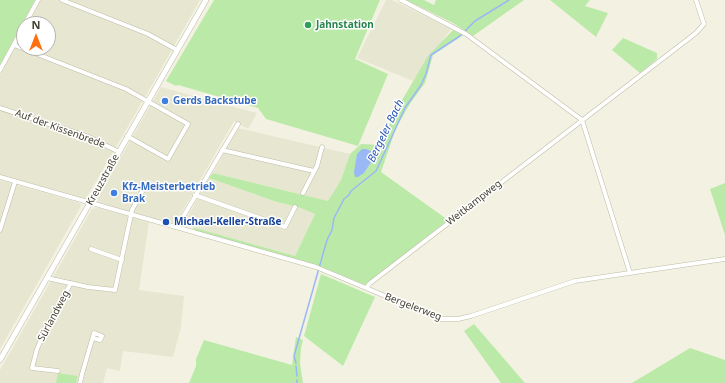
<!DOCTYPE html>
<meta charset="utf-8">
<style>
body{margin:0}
#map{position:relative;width:725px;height:383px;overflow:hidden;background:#f3f2e2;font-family:"Noto Sans",sans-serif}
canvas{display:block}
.north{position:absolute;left:16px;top:16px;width:40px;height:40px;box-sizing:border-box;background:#fff;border:1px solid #b5b3ad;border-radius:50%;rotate:0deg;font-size:11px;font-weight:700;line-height:16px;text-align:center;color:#454233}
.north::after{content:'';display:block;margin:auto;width:14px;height:18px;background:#ff6f0d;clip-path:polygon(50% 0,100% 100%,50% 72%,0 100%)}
</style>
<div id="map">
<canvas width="725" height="383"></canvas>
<div class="north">N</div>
</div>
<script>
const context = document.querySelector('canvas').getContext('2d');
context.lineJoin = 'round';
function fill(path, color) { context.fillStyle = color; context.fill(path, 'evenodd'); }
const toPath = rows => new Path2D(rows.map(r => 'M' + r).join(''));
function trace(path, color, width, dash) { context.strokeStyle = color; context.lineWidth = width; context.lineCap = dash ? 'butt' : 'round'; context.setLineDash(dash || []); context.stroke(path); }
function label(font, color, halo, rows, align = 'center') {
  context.font = font + ' "Noto Sans",sans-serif'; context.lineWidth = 3; context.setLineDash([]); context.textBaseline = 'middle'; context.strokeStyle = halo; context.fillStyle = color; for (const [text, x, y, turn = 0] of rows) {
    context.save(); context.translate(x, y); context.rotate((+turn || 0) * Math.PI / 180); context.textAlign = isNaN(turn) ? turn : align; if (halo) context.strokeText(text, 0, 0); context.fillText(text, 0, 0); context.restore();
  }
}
fill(toPath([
 [41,0,200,0,157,76,87,197,84,198,0,175,0,75,24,31,24,48,48,48,48,24,28,24],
 [386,0,392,0,451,29,413,81,357,58],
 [161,87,218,103,257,113,248,129,234,121,175,224,135,214,98,202,98,197],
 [238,128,350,154,341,180,328,201,213,173],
 [209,178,277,202,298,207,315,214,295,256,192,227,184,223],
 [0,180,80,203,81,206,0,349],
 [98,208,149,222,139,290,184,296,181,327,173,357,123,351,120,371,107,368,103,383,0,383,0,370,92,209]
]), '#e7e6d0');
fill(toPath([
 [0,0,35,0,0,65],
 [214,0,380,0,355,59,388,74,358,146,266,119,258,108,178,85,176,86,166,81],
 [406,0,424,0,434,5,436,0,524,0,473,36,453,23],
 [550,0,590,0,585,6,608,13,596,37],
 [453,30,463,35,433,55,425,83,411,102,396,128,381,172,448,220,365,285,317,265,196,231,192,227,295,256,315,214,298,207,277,202,209,178,213,173,328,201,341,180,350,154,361,144,382,145,392,117,428,56],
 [357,154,374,158,364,173,356,165],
 [623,38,657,53,657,59,640,73,612,50],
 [725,183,725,235,710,189],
 [321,274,375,297,343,366,304,336],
 [474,324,525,383,501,383,464,331],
 [296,337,303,340,301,348,300,363,303,383,189,383,196,366,196,359,204,340,292,365],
 [690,348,725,360,725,383,632,383],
 [58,373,78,376,76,383,56,383]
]), '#bbeaa8');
fill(toPath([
 [362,149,366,149,373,152,374,158,364,173,358,177,355,177,354,172,357,154]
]), '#99b8f5');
trace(toPath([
 [296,363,294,356,327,240,332,230,334,218,344,199,349,195,351,191,376,171,405,108,421,85,426,74,431,55,460,36,475,21,509,0],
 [296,366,297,376],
 [297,383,297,380]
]), '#99b8f5', 1.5);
const minor = toPath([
 [62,0,148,34,177,50],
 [401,0,466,34,582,120,630,273],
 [25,24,38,0],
 [14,45,126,89,188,124,168,159,127,136],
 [0,70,24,26],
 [0,108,89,137,119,152],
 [222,150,314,171],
 [0,177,316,267,440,319,458,319,471,316,575,281,725,259],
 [303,193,317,166,322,147],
 [195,195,285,227,295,207],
 [177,227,238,124],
 [0,230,15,182],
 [91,249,122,260],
 [47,278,88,287,115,290,132,210,143,190],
 [367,288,369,284,696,33,704,24,696,0],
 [58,371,32,368,37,349,49,322,71,283],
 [80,383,82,374,94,333,102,336,100,340,93,338]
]);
const tertiary = toPath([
 [0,360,206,0]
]);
trace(minor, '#bebca5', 5);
trace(tertiary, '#bebca5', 6);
trace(minor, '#fff', 4);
trace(tertiary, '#fff', 5);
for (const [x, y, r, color] of [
 [308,25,4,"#2e9e5b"],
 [165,101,4,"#3f7fe0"],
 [114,193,4,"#3f7fe0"],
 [166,222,4,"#1a4fb4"]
]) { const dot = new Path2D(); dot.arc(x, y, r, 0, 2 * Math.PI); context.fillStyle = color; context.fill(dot); trace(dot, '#fff', 1.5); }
label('bold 10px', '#27864d', '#fff', [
 ["Jahnstation",316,25]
], 'left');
label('bold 10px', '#366cbe', '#fff', [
 ["Gerds Backstube",173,101],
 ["Kfz-Meisterbetrieb",122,187],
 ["Brak",122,199]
], 'left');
label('10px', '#454233', '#fff', [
 ["Auf der Kissenbrede",60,129,20],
 ["Kreuzstraße",103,180,-61],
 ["Weitkampweg",474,203,-38],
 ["Bergelerweg",413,307,21],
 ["Sürlandweg",54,316,-62]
]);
label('bold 10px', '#164399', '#fff', [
 ["Michael-Keller-Straße",174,222]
], 'left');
label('italic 11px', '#2554b7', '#fff', [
 ["Bergeler Bach",386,131,-64]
]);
</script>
